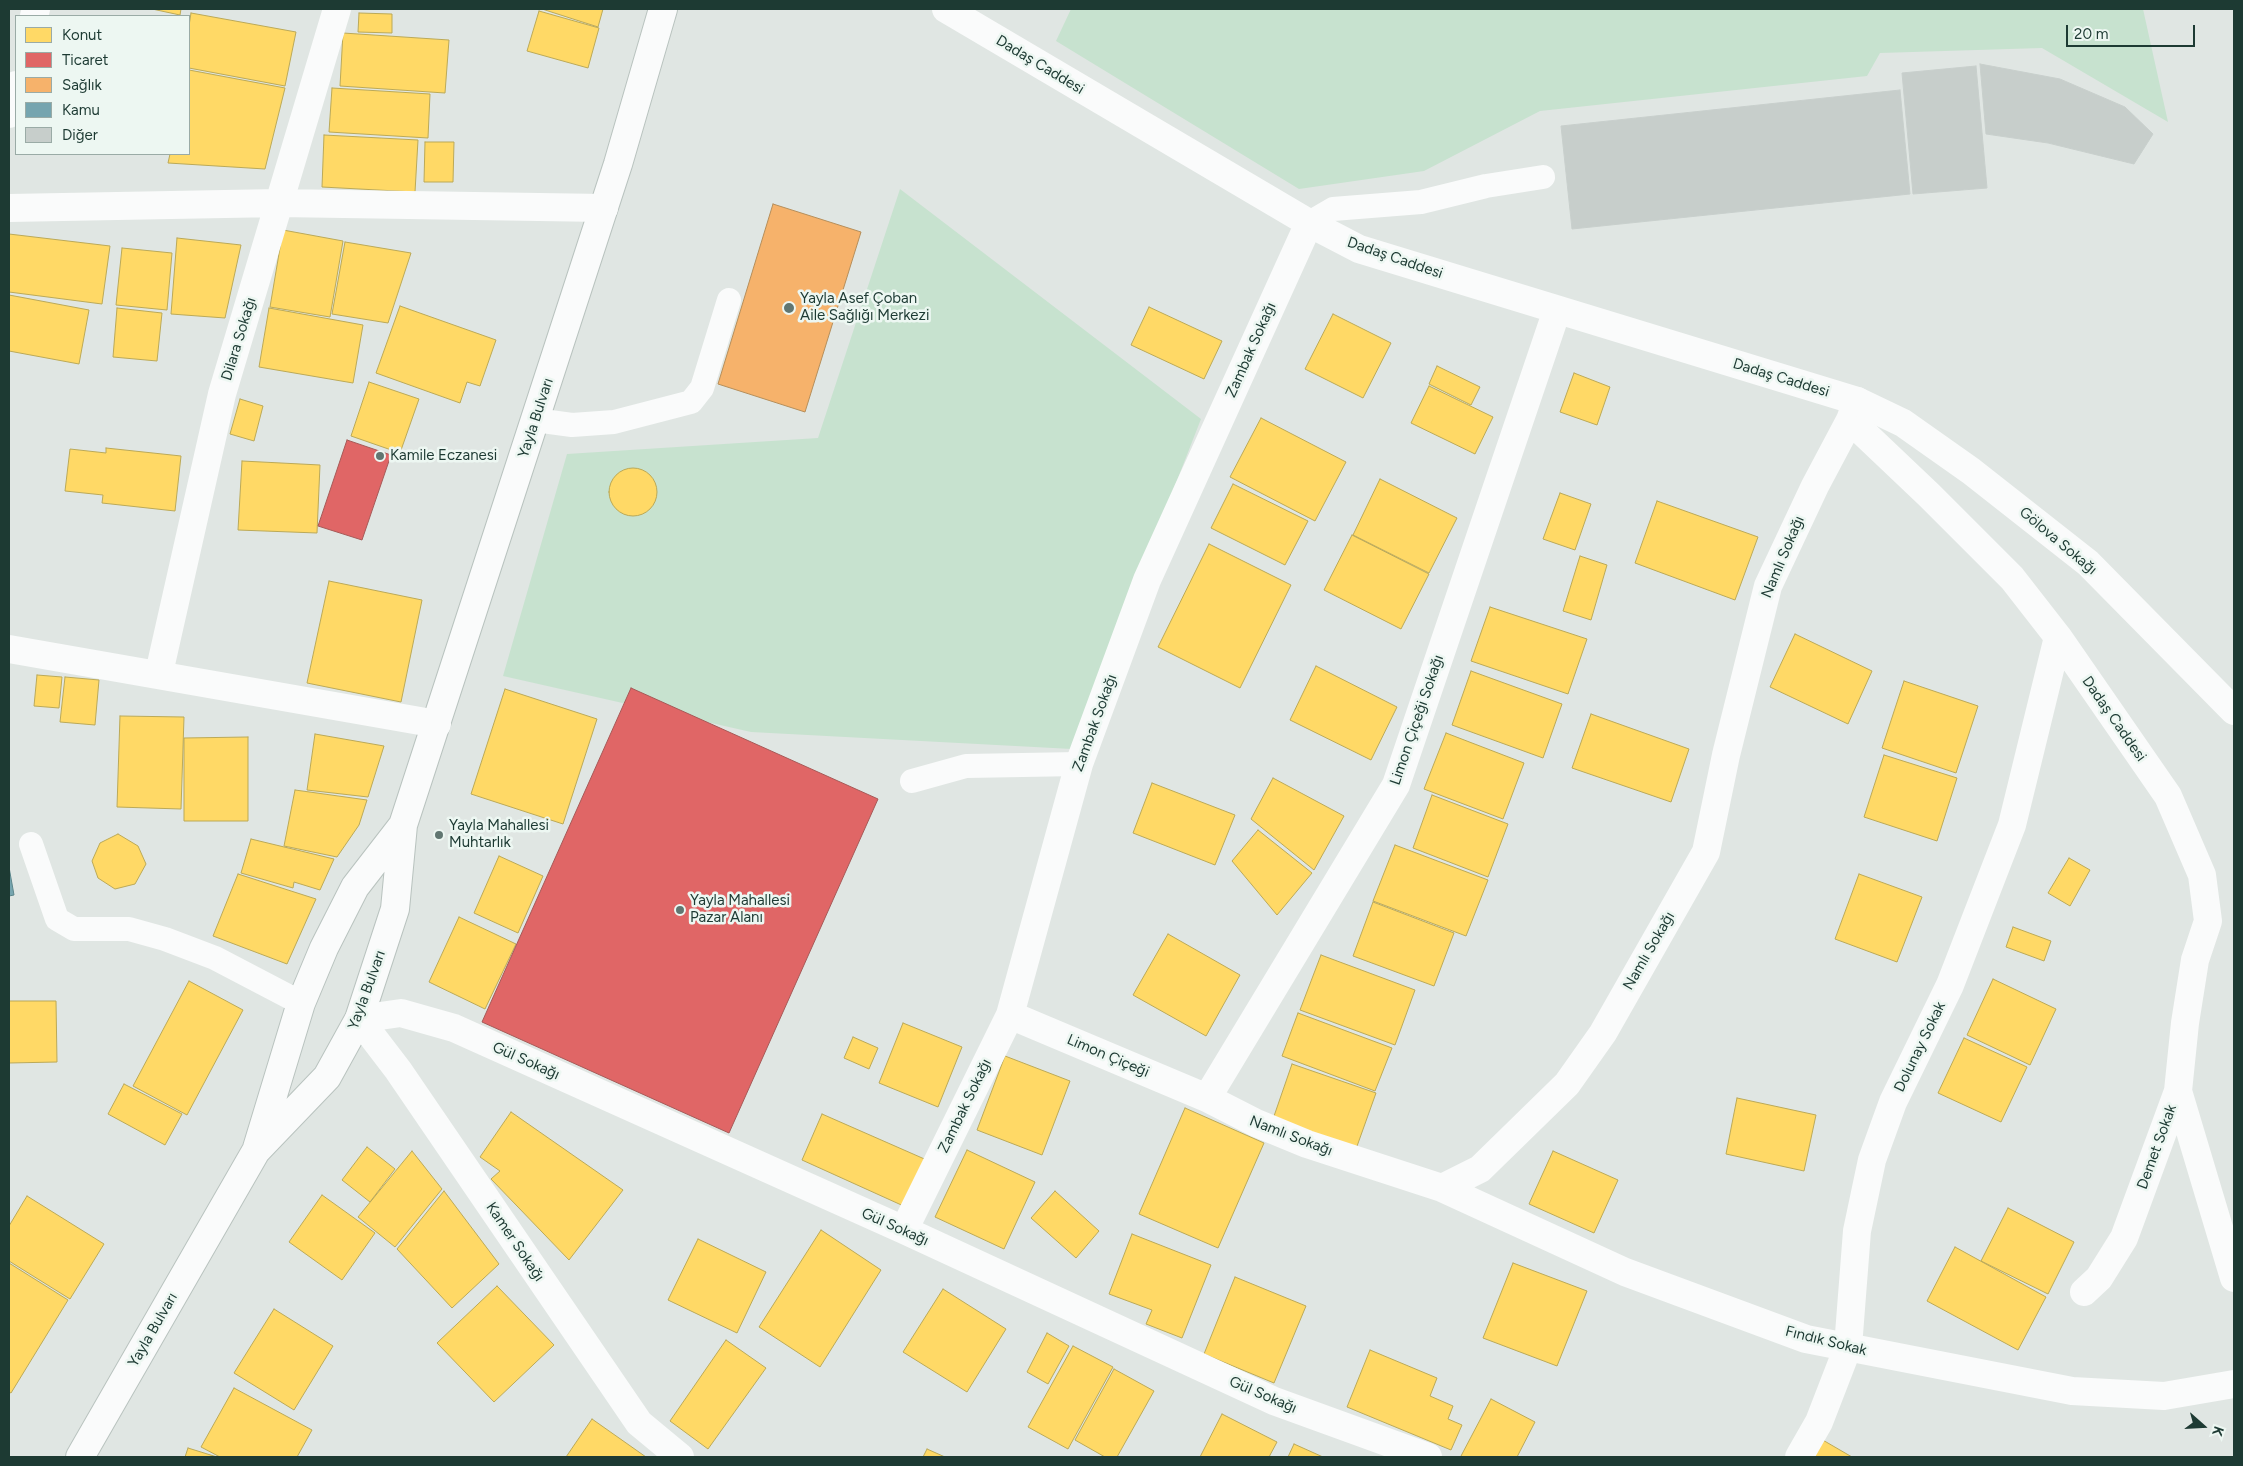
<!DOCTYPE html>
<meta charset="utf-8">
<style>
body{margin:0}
#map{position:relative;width:2243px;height:1466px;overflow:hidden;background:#e0e6e3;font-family:Figtree,sans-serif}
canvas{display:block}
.frame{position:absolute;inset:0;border:10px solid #1d3a33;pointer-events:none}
.legend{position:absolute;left:15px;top:15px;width:175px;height:140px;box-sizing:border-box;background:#edf7f2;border:1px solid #9aaba6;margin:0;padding:6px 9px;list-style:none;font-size:15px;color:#1d3a33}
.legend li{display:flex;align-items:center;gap:10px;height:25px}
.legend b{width:25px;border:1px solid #9aaba6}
.north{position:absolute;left:2178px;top:1401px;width:50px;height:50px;-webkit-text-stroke:4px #edf7f2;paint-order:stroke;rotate:109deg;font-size:14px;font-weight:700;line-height:20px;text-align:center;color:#1d3a33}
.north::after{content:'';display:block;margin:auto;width:18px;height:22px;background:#1d3a33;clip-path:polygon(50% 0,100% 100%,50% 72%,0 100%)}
.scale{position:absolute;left:2066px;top:25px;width:129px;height:22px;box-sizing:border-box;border:2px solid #1d3a33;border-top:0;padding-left:6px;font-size:15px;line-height:18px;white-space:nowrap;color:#1d3a33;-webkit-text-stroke:4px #edf7f2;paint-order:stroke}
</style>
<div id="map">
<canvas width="2243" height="1466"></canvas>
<div class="frame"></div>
<ul class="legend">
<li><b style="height:14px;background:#ffd966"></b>Konut</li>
<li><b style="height:14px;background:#e06666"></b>Ticaret</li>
<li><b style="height:14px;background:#f6b26b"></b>Sağlık</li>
<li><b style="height:14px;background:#76a5af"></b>Kamu</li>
<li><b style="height:14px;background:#c7cecb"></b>Diğer</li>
</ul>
<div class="north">K</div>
<div class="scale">20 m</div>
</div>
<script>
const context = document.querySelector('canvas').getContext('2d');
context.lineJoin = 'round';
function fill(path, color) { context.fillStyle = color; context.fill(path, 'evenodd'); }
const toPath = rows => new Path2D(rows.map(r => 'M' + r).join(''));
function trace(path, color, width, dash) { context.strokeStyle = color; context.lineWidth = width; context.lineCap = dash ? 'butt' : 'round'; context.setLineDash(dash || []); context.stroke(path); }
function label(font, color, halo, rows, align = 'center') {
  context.font = font + ' Figtree,sans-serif'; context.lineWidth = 5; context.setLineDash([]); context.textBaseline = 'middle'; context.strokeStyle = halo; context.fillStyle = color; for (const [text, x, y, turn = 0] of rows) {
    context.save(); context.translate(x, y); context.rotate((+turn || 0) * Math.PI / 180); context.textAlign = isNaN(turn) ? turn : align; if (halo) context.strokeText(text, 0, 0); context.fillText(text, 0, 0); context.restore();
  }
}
fill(toPath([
 [1071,9,2143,9,2168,122,2042,48,1880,53,1867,76,1540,111,1424,171,1299,189,1056,41],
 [900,189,1201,419,1072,749,751,732,503,676,567,454,818,438]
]), '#c7e2cf');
const homes = toPath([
 [152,9,181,9,180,15,152,9],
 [542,9,603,9,598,27,542,9],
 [539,11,599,28,588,68,527,51,539,11],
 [191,13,296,32,285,86,189,68,189,26,191,13],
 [359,13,392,14,392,33,358,32,359,13],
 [343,33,449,40,445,93,340,86,343,33],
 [189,70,285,88,265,169,168,163,170,154,189,154,189,70],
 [332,88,430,94,428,138,329,132,332,88],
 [324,135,418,140,415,192,322,187,324,135],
 [425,142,454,142,453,182,424,182,425,142],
 [283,230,343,241,330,317,270,307,283,230],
 [9,234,110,246,102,304,9,292,9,234],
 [177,238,241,245,225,318,171,314,177,238],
 [345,242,411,253,388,323,332,314,345,242],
 [122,248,172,253,167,310,116,305,122,248],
 [9,295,89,310,79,364,9,351,9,295],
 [400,306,496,340,480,386,467,382,460,403,376,373,400,306],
 [1149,307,1222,341,1204,379,1131,345,1149,307],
 [117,308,162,313,157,361,113,357,117,308],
 [269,308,363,325,353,383,259,367,269,308],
 [1333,314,1391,343,1363,398,1305,369,1333,314],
 [1437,366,1480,387,1471,405,1429,384,1437,366],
 [1574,373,1610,387,1597,425,1560,412,1574,373],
 [369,382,419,399,400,453,351,436,369,382],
 [1429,386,1493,417,1475,454,1411,423,1429,386],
 [240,399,263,406,254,441,230,434,240,399],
 [1261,418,1346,462,1315,521,1230,477,1261,418],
 [106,448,181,456,175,511,102,503,103,495,65,491,70,449,106,453,106,448],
 [242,461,320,465,317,533,238,530,242,461],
 '609 492a24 24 0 1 1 48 0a24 24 0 1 1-48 0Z',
 [1380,479,1457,518,1429,573,1353,535,1380,479],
 [1233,484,1308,521,1285,565,1211,528,1233,484],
 [1560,493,1591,504,1575,550,1543,539,1560,493],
 [1657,501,1758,537,1735,600,1635,563,1657,501],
 [1352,535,1429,574,1401,629,1324,590,1352,535],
 [1209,544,1291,585,1240,688,1158,647,1209,544],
 [1580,556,1607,565,1591,620,1563,611,1580,556],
 [329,581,422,600,401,702,307,683,329,581],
 [1490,607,1587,639,1568,694,1471,661,1490,607],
 [1795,634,1872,671,1848,724,1770,687,1795,634],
 [1316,666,1397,707,1371,760,1290,720,1316,666],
 [1471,671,1562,704,1543,758,1452,725,1471,671],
 [37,675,62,677,59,708,34,706,37,675],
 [65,677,99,680,95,725,60,722,65,677],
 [1904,681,1978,706,1956,773,1882,748,1904,681],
 [505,689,597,719,563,824,471,794,505,689],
 [1591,714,1689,749,1671,802,1572,768,1591,714],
 [120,716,184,717,181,809,117,807,120,716],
 [1446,733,1524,763,1503,819,1424,789,1446,733],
 [315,734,384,746,368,797,307,790,315,734],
 [248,737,248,821,184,821,184,738,248,737],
 [1884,755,1957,778,1937,841,1864,817,1884,755],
 [1273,778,1344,816,1314,870,1251,819,1273,778],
 [1152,783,1235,815,1215,865,1133,833,1152,783],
 [295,790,367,800,359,825,337,857,284,846,295,790],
 [1432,795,1508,824,1488,877,1413,848,1432,795],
 [1258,830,1312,873,1277,915,1232,861,1258,830],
 [118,834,138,846,146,864,135,884,115,889,98,878,92,861,100,843,118,834],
 [251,839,334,859,320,890,294,882,293,888,241,873,251,839],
 [1395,845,1488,880,1466,936,1373,901,1395,845],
 [499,856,543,876,518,933,474,913,499,856],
 [2069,858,2090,870,2070,906,2048,893,2069,858],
 [238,874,316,899,287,964,213,936,238,874],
 [1859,874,1922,897,1897,962,1835,939,1859,874],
 [1373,902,1454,933,1434,986,1353,956,1373,902],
 [459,917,516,944,485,1009,429,982,459,917],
 [2013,927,2051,941,2044,961,2006,947,2013,927],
 [1168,934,1240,975,1206,1036,1133,995,1168,934],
 [1321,955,1415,990,1395,1045,1300,1010,1321,955],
 [1993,979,2056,1009,2030,1065,1967,1035,1993,979],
 [189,981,243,1010,187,1115,133,1086,189,981],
 [9,1001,56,1001,57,1062,9,1063,9,1001],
 [1298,1013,1392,1048,1375,1091,1282,1056,1298,1013],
 [903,1023,962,1047,938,1107,879,1083,903,1023],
 [853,1037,878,1048,869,1069,844,1058,853,1037],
 [1964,1038,2027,1067,2001,1122,1938,1093,1964,1038],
 [1005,1056,1070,1081,1042,1155,977,1130,1005,1056],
 [1292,1064,1376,1093,1356,1149,1273,1119,1292,1064],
 [124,1084,182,1114,165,1145,108,1114,124,1084],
 [1737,1098,1816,1115,1804,1171,1726,1154,1737,1098],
 [1185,1108,1264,1143,1218,1248,1139,1214,1185,1108],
 [511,1112,623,1190,569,1260,491,1179,500,1171,480,1157,511,1112],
 [822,1114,929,1161,908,1208,802,1160,822,1114],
 [367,1147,395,1169,370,1202,342,1180,367,1147],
 [967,1150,1035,1182,1004,1249,935,1217,967,1150],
 [412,1151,442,1189,395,1247,358,1217,412,1151],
 [1553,1151,1618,1180,1594,1233,1529,1204,1553,1151],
 [444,1191,499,1264,452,1308,397,1249,444,1191],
 [1055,1191,1099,1231,1076,1258,1031,1218,1055,1191],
 [322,1195,375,1233,342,1280,289,1242,322,1195],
 [27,1196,104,1244,70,1299,9,1261,9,1226,27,1196],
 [2008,1208,2074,1242,2048,1294,1981,1261,2008,1208],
 [821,1230,881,1270,820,1367,759,1327,821,1230],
 [1132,1234,1211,1265,1182,1338,1146,1324,1152,1310,1109,1294,1132,1234],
 [698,1239,766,1272,737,1333,668,1300,698,1239],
 [1955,1247,2046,1297,2018,1350,1927,1301,1955,1247],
 [9,1263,68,1300,11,1393,9,1392,9,1263],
 [1513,1263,1587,1291,1557,1366,1483,1338,1513,1263],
 [1235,1277,1306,1306,1274,1383,1204,1354,1235,1277],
 [497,1286,554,1345,494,1402,437,1343,497,1286],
 [943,1289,1006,1329,967,1392,903,1352,943,1289],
 [274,1309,333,1346,294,1410,234,1373,274,1309],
 [1047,1333,1069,1346,1048,1384,1027,1372,1047,1333],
 [726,1340,766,1368,708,1449,670,1421,726,1340],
 [1073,1346,1113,1367,1068,1449,1028,1427,1073,1346],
 [1370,1350,1437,1378,1430,1396,1453,1406,1448,1419,1462,1425,1451,1450,1347,1407,1370,1350],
 [1114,1369,1154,1391,1117,1457,1105,1457,1075,1440,1114,1369],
 [234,1388,312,1430,297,1457,220,1457,201,1447,234,1388],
 [1491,1399,1535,1422,1517,1457,1464,1457,1461,1456,1491,1399],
 [1222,1414,1277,1442,1269,1457,1200,1457,1222,1414],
 [592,1419,646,1457,566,1457,592,1419],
 [1821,1439,1852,1457,1810,1457,1821,1439],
 [1294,1444,1323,1457,1288,1457,1294,1444],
 [188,1448,217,1457,185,1457,188,1448],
 [927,1449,945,1457,923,1457,927,1449]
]);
fill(homes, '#ffd966');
trace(homes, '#bba957', 1);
const shops = toPath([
 [347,440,391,455,362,540,318,526,347,440],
 [631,688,878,799,729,1133,482,1022,631,688]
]);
fill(shops, '#e06666');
trace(shops, '#a65957', 1);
const health = toPath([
 [773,204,861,232,805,412,718,384,773,204]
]);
fill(health, '#f6b26b');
trace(health, '#b58e5a', 1);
const public = toPath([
 [9,867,14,895,9,896,9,867]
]);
fill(public, '#76a5af');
trace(public, '#5b858a', 1);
const building = toPath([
 [1980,64,2060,79,2125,107,2153,134,2134,164,2048,143,1986,134,1980,64],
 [1976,66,1987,188,1913,194,1902,73,1976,66],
 [1900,90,1910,194,1572,229,1561,126,1900,90]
]);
fill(building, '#c7cecb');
trace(building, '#c8cfcc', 1);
const secondary = toPath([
 [257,1148,301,1003,324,948,355,887,403,825],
 [80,1457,256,1151,327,1077,359,1019,395,909,403,825,618,164,663,9]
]);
trace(secondary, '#b9c3bf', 30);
trace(toPath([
 [1309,223,1333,209,1421,202,1486,186,1543,177],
 [535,420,572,425,614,422,691,402,702,388,729,300],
 [912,781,966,766,1079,764],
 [31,844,57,919,74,929,129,929,165,939,215,958,301,1003]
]), '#fafbfb', 24);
trace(toPath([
 [34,16,36,9],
 [9,114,16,85],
 [9,208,279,203,604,208],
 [1850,420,1929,495,2012,578,2058,637,2168,796,2202,875,2208,921,2195,960,2185,1023,2178,1091],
 [9,649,437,724],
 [159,673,222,394,337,9],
 [1010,1015,1207,1098,1256,1123,1307,1144,1442,1188,1480,1169,1567,1084,1603,1033,1706,852,1726,755,1768,586,1815,486,1850,420,1857,401],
 [1207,1098,1396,785,1557,310],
 [1442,1188,1625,1272,1806,1339,2072,1391,2164,1396,2234,1384],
 [904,1230,1010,1015,1079,764,1147,580,1309,223],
 [2084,1292,2099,1278,2124,1238,2178,1091,2234,1278],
 [680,1457,639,1423,398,1070,359,1019,401,1013,454,1028,904,1230,1274,1401,1428,1457],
 [1799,1457,1819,1422,1848,1347,1857,1231,1872,1160,1893,1102,1950,985,2012,825,2058,637]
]), '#fafbfb', 28);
trace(toPath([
 [946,9,1309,223,1359,249,1857,401,1903,423,1971,471,2088,563,2234,711]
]), '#fafbfb', 28);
trace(secondary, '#fafbfb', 28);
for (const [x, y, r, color] of [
 [789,308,6,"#617671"],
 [380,456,5,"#617671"],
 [439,835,5,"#617671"],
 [680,910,5,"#617671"]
]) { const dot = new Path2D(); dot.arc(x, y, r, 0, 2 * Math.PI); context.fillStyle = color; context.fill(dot); trace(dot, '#edf7f2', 2); }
label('15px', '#1d3a33', '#edf7f2', [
 ["Dadaş Caddesi",1040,65,31],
 ["Dadaş Caddesi",1395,258,19],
 ["Dilara Sokağı",239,339,-73],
 ["Zambak Sokağı",1251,350,-66],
 ["Dadaş Caddesi",1781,378,17],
 ["Yayla Bulvarı",536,418,-72],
 ["Gölova Sokağı",2058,541,40],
 ["Namlı Sokağı",1783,557,-67],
 ["Dadaş Caddesi",2114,719,55],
 ["Limon Çiçeği Sokağı",1417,720,-71],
 ["Zambak Sokağı",1095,723,-70],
 ["Namlı Sokağı",1649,951,-60],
 ["Yayla Bulvarı",367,990,-70],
 ["Dolunay Sokak",1920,1047,-64],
 ["Limon Çiçeği",1108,1056,23],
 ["Gül Sokağı",526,1061,24],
 ["Zambak Sokağı",965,1106,-64],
 ["Namlı Sokağı",1291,1136,21],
 ["Demet Sokak",2157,1147,-70],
 ["Gül Sokağı",895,1227,24],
 ["Kamer Sokağı",515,1242,56],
 ["Yayla Bulvarı",153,1330,-60],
 ["Fındık Sokak",1826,1341,14],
 ["Gül Sokağı",1263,1395,23]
]);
label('15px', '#1d3a33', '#edf7f2', [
 ["Yayla Asef Çoban",800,299],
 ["Aile Sağlığı Merkezi",800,316],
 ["Kamile Eczanesi",390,456],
 ["Yayla Mahallesi",449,826],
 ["Muhtarlık",449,843],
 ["Yayla Mahallesi",690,901],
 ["Pazar Alanı",690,918]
], 'left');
</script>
